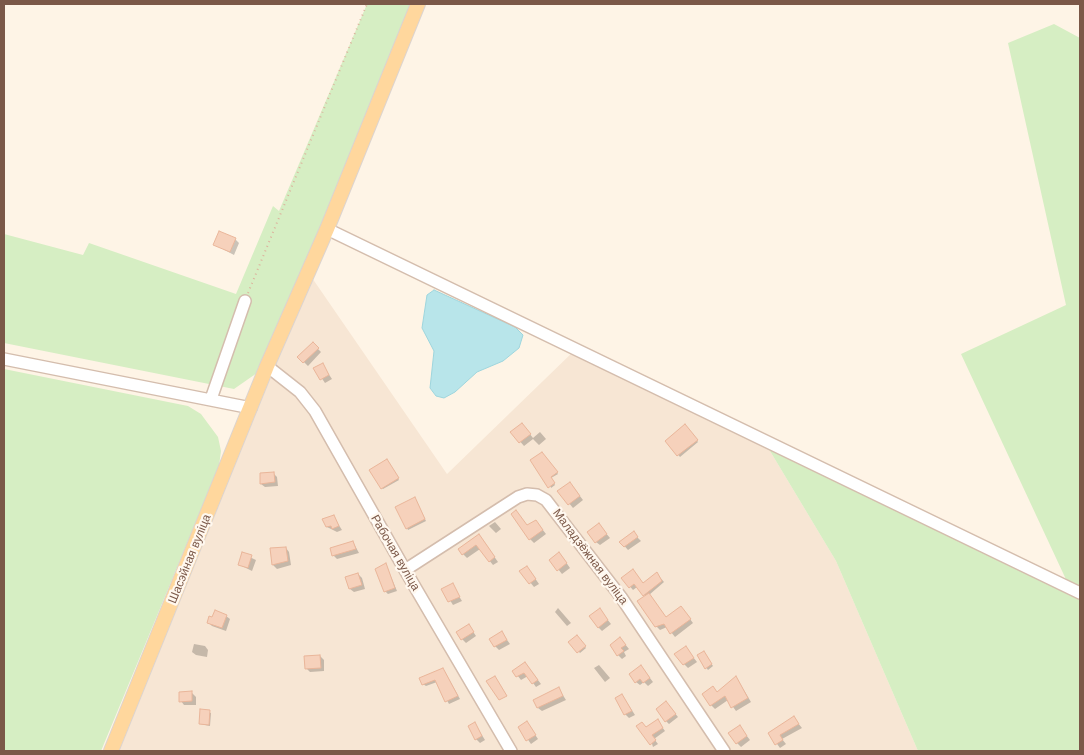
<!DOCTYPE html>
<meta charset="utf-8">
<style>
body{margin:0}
#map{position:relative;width:1084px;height:755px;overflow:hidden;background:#fef4e6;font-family:Arial,sans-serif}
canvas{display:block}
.frame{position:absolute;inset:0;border:5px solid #7b5848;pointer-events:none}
</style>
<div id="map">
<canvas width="1084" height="755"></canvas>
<div class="frame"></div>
</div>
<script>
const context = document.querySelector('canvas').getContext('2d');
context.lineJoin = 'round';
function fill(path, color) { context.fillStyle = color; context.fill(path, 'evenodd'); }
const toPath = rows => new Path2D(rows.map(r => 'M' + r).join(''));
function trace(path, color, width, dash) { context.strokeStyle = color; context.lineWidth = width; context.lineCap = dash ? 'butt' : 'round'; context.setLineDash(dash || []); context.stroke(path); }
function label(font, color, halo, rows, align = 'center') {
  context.font = font + ' Arial,sans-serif'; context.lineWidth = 4.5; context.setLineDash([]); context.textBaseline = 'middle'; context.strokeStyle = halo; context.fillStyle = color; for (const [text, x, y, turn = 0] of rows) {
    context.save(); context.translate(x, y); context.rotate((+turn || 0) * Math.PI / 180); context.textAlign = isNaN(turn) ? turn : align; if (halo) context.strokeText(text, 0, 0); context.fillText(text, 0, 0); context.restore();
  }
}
fill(toPath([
 [308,272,447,474,576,349,764,441,836,561,918,751,111,751]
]), '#f7e6d4');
fill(toPath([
 [367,4,418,4,267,366,234,389,4,343,4,234,83,255,89,243,236,294,273,206,279,211],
 [1054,24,1080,38,1080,751,918,751,836,561,764,441,1070,588,961,354,1066,305,1008,43],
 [4,369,188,406,201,414,218,437,221,451,219,466,101,751,4,751]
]), '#d6eec3');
const water = toPath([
 [434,290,515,327,523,335,519,348,503,361,477,372,455,392,444,398,436,396,430,388,434,351,422,328,427,295,434,290]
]);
fill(water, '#b8e5ea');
trace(water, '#9ed5dd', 1);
fill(toPath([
 [235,239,239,243,234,255,215,245],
 [313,344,321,352,308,366,299,357],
 [322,364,332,379,325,383,315,368],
 [685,426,698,442,680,457,667,441],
 [525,428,533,438,540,432,546,439,539,445,533,439,524,446,512,432],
 [542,454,558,474,551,478,555,485,551,488],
 [388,462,399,480,383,489,382,488],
 [273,473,277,477,278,486,265,487,261,484],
 [573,487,583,500,573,508,559,491],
 [416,500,426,521,408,530,407,528],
 [333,516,342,530,337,532,327,527],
 [495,522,501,529,496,533,489,526],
 [539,525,546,534,534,543,530,539,528,527],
 [599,525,610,538,600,545,596,542],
 [479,535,498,562,493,565,480,549,467,558,463,554],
 [637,537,641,541,628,550,621,542],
 [353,542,359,553,337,559,333,555],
 [286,548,289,552,291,565,277,569,273,565],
 [243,554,256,560,252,571,240,565],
 [563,558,570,568,562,574,551,560],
 [386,565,397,591,388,594,385,591],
 [521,571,530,571,539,584,534,587],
 [358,574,362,578,365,589,354,592,350,589],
 [657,574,664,582,649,595,666,618,684,611,693,623,675,637,667,627,660,630,656,626,646,597,637,587,633,590,623,578,643,584],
 [452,585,462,601,453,605,443,589],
 [558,608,571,623,567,626,555,612],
 [603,614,611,624,602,631,598,627],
 [226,616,230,619,226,631,212,626,209,623],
 [472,630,476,636,466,643,462,639],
 [502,633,510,644,499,650,495,646],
 [577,637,586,648,580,653,570,642],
 [620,638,629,649,624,652,626,656,622,659,618,655],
 [194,644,205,646,208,650,207,657,196,655,192,652],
 [686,648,697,662,688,668,684,664],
 [705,654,713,666,708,670,698,656],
 [320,656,324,660,324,671,310,672,306,668],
 [525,663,541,684,536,687,528,676,521,680,514,671],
 [599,665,610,678,605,682,594,668],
 [644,670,653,682,648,686,644,682,640,685,636,682],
 [445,672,460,699,449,704,437,682,426,686,423,684],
 [736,677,751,702,736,711,728,700,715,709,711,705,717,693],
 [559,689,566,700,542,711,538,708],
 [192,693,196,697,196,705,184,705,181,701],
 [622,695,635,715,629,718,625,714],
 [666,702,678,717,669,724,666,721],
 [202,711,211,713,210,726,200,724],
 [794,718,802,728,782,739,786,744,780,748,769,733],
 [527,723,538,739,531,744,519,727],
 [475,724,485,740,480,743,476,739],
 [660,724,665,731,654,739,658,744,653,747,647,728],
 [740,727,750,740,741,747,737,743]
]), '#0003');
const building = toPath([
 [219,231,236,238,230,252,213,245,219,231],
 [313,342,319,348,303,363,297,357,313,342],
 [323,363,329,375,320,380,313,368,323,363],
 [522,423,531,434,519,443,510,432,522,423],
 [685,424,698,440,677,456,665,441,685,424],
 [542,452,558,472,551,477,555,483,548,488,530,460,542,452],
 [387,459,399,478,381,489,369,470,387,459],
 [274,472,275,482,260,484,260,473,274,472],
 [570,482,580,496,568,505,557,491,570,482],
 [415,497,425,519,406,529,395,507,415,497],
 [516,510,527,525,536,520,543,530,529,540,511,514,516,510],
 [334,515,339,526,332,529,331,526,326,527,322,519,334,515],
 [599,523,607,534,595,543,587,532,599,523],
 [634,531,638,537,624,547,619,542,634,531],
 [479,534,495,557,489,562,476,545,462,555,458,549,479,534],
 [353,541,356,549,332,556,330,548,353,541],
 [286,547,288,561,272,565,270,548,286,547],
 [242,552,252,555,248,568,238,565,242,552],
 [559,552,567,563,557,571,549,560,559,552],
 [386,563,395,588,384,592,375,569,386,563],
 [527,566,536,579,529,584,519,571,527,566],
 [633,569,643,583,657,572,662,581,643,596,634,584,629,588,621,578,633,569],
 [358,573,362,585,349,589,345,577,358,573],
 [453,583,460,597,448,602,441,589,453,583],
 [649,593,666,617,681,606,691,619,670,634,664,624,655,627,637,601,649,593],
 [600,608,608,620,598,628,589,616,600,608],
 [215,610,227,615,222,628,207,623,209,616,212,617,215,610],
 [469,624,474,632,461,640,456,632,469,624],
 [502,631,507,640,494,647,489,639,502,631],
 [577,635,586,646,577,653,568,642,577,635],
 [620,637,626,645,621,648,624,651,617,656,610,645,620,637],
 [686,646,694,658,683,665,674,654,686,646],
 [704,651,712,664,705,669,697,655,704,651],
 [320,655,321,668,305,669,304,656,320,655],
 [525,662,538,680,532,684,524,673,516,677,512,671,525,662],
 [641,665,650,678,643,683,640,679,635,683,629,674,641,665],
 [443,668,458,696,445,702,435,680,422,685,419,678,443,668],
 [495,676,507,696,499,700,486,681,495,676],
 [736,676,748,698,731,708,725,696,710,706,702,694,713,686,717,692,736,676],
 [559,687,563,696,537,708,533,700,559,687],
 [192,691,192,701,179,702,179,692,192,691],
 [622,694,632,711,624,715,615,698,622,694],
 [666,701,676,714,665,722,656,709,666,701],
 [200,709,210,710,209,725,199,724,200,709],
 [794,716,799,724,780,735,783,740,775,745,768,733,794,716],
 [658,719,663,728,652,735,656,740,650,745,636,726,642,722,646,727,658,719],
 [527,721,536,735,526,741,518,727,527,721],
 [475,722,482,736,475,740,468,726,475,722],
 [740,725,747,736,736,744,728,733,740,725]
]);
fill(building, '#f6d1bb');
trace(building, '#eab69a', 1);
const minor = toPath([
 [327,229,1080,593],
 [4,359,251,408],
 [267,366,300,392,315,411,405,570,511,751],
 [211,399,245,301],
 [405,570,518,497,527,494,537,495,546,500,621,597,724,751]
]);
const major = toPath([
 [111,751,267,366,327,229,418,4]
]);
trace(minor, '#d4bdad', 14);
trace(major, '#ddd4cf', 16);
trace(toPath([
 [248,293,367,4]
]), '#dcb49e', 2, [1, 4]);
trace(minor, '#fff', 11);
trace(major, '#ffd79d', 14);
label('12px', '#7b5848', '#fff8ef', [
 ["Рабочая вуліца",395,553,60],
 ["Маладзёжная вуліца",590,557,53],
 ["Шасэйная вуліца",190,559,-68]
]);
</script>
